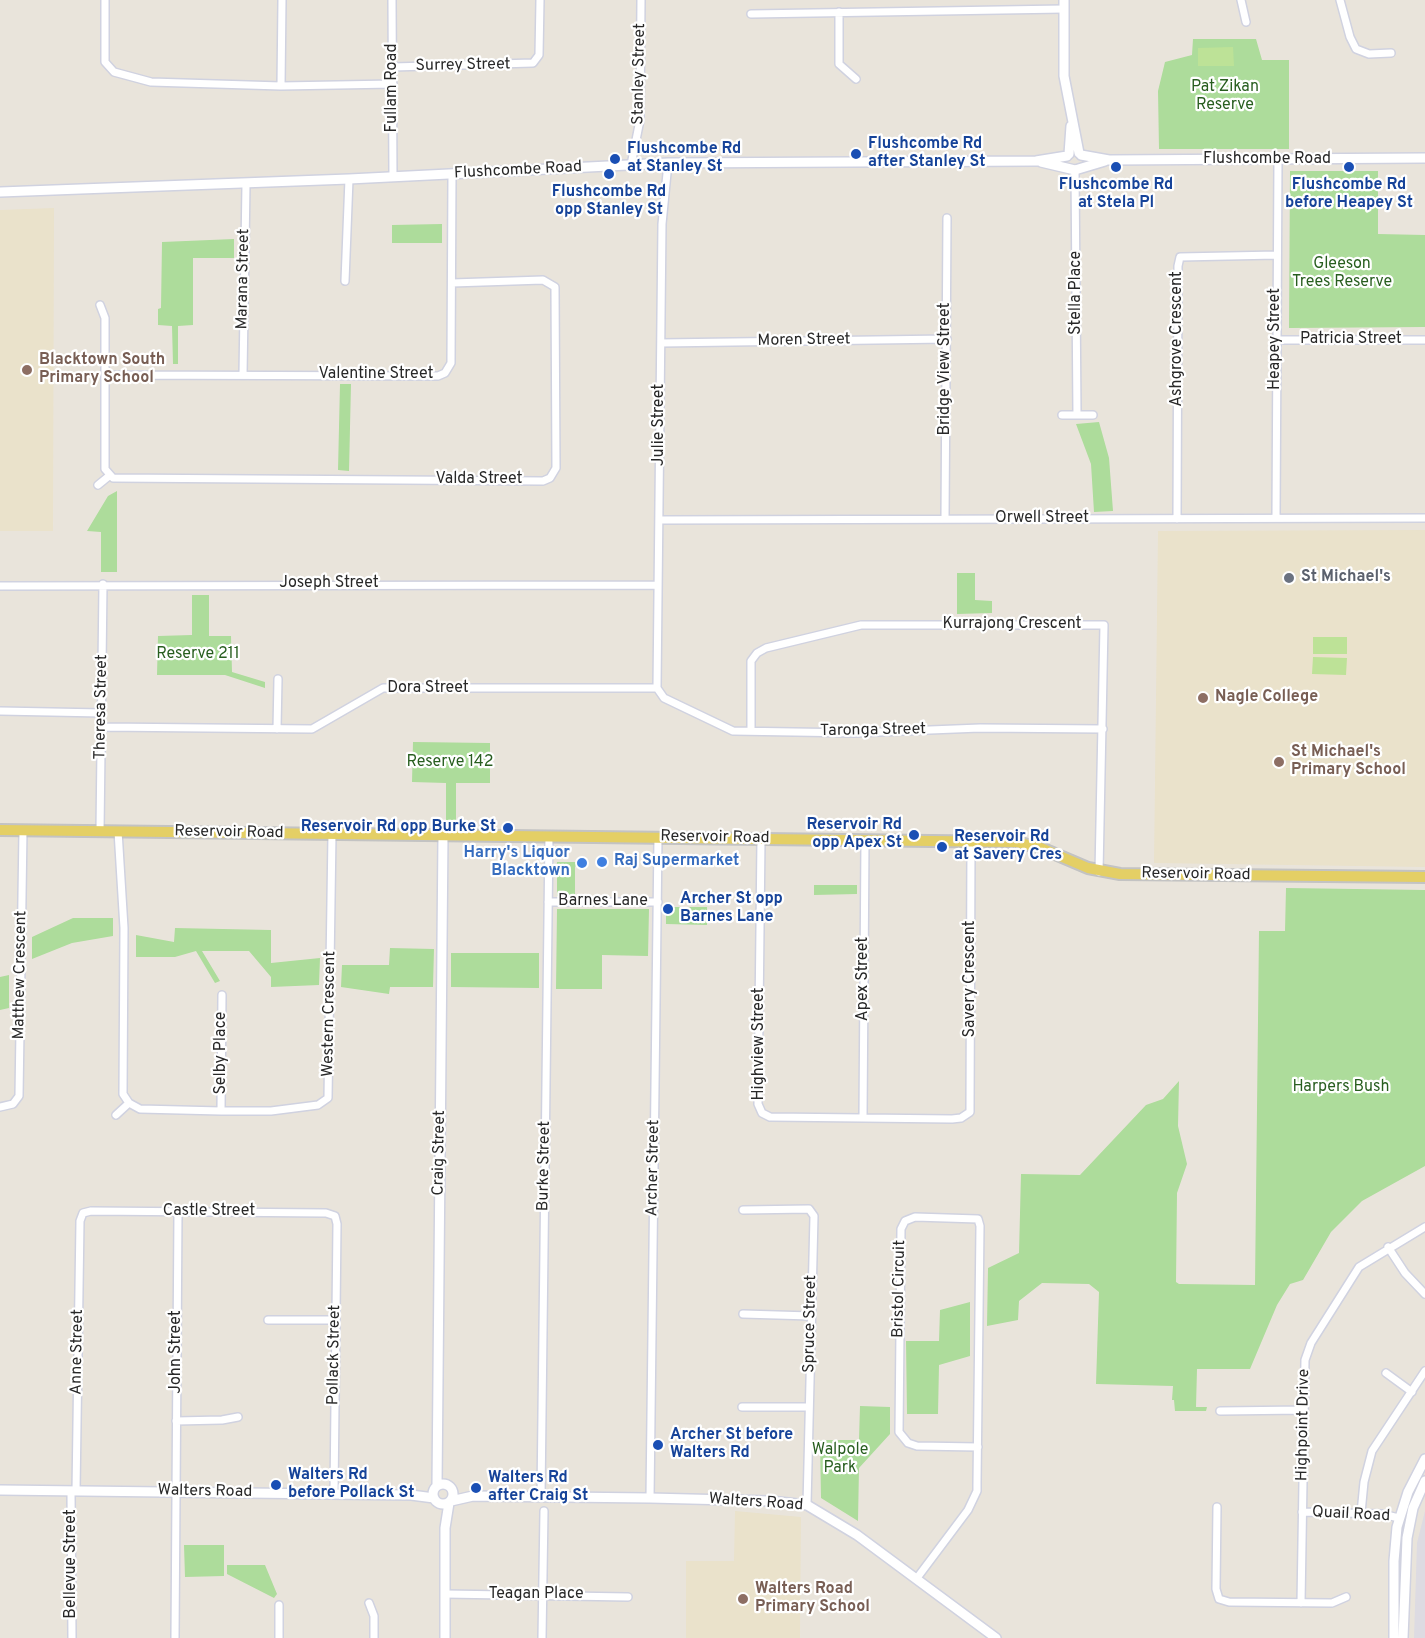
<!DOCTYPE html>
<style>
body{margin:0}
canvas{display:block;background:#e9e4db}
</style>
<canvas width="1425" height="1638"></canvas>
<script>
const context = document.querySelector('canvas').getContext('2d');
context.lineJoin = 'round';
function fill(path, color) { context.fillStyle = color; context.fill(path, 'evenodd'); }
const toPath = rows => new Path2D(rows.map(r => 'M' + r).join(''));
function trace(path, color, width, dash) { context.strokeStyle = color; context.lineWidth = width; context.lineCap = dash ? 'butt' : 'round'; context.setLineDash(dash || []); context.stroke(path); }
function label(font, color, halo, rows, align = 'center') {
  context.font = font + ' Overpass,sans-serif'; context.lineWidth = 4.5; context.setLineDash([]); context.textBaseline = 'middle'; context.strokeStyle = halo; context.fillStyle = color; for (const [text, x, y, turn = 0] of rows) {
    context.save(); context.translate(x, y); context.rotate((+turn || 0) * Math.PI / 180); context.textAlign = isNaN(turn) ? turn : align; if (halo) context.strokeText(text, 0, 0); context.fillText(text, 0, 0); context.restore();
  }
}
fill(toPath([
 [1425,1511,1425,1638,1414,1638,1417,1543]
]), '#dddbe2');
fill(toPath([
 [54,208,53,531,0,531,0,210],
 [1425,530,1425,867,1154,863,1158,531],
 [735,1511,801,1517,800,1638,686,1638,686,1561,734,1561]
]), '#eae2cb');
fill(toPath([
 [1193,39,1256,39,1262,60,1289,60,1289,149,1159,149,1158,91,1165,62,1192,55],
 [1290,171,1378,171,1378,234,1425,235,1425,327,1289,328],
 [442,224,442,243,392,243,392,225],
 [234,239,234,258,193,258,193,325,178,326,178,364,173,364,172,326,158,325,158,309,161,308,162,242],
 [340,384,351,384,349,471,338,470],
 [1099,422,1109,458,1113,511,1094,512,1091,464,1076,424],
 [117,491,117,572,101,572,101,532,87,531,108,496],
 [957,573,975,573,975,600,992,601,992,613,957,614],
 [192,595,209,595,209,636,231,636,232,672,265,682,265,688,225,675,157,675,158,636,192,635],
 [413,742,490,743,490,783,456,783,456,825,446,824,446,783,412,782],
 [557,862,579,862,575,867,575,896,557,896],
 [814,885,857,885,857,894,814,895],
 [1286,888,1425,890,1425,1166,1362,1201,1331,1232,1303,1280,1290,1284,1277,1305,1250,1369,1197,1369,1196,1407,1207,1407,1206,1411,1175,1411,1174,1400,1172,1400,1173,1386,1096,1384,1099,1292,1089,1284,1042,1283,1019,1301,1018,1320,987,1326,988,1268,1019,1253,1021,1174,1080,1175,1146,1105,1163,1099,1179,1081,1178,1126,1187,1164,1177,1193,1176,1282,1179,1284,1255,1285,1259,931,1285,931],
 [666,907,707,907,707,925,666,924],
 [557,909,649,909,648,956,602,955,602,989,556,989],
 [73,918,113,918,113,936,72,943,32,959,32,937],
 [175,928,271,930,271,963,320,958,319,985,271,987,271,977,249,951,202,951,220,981,215,983,196,951,175,957,136,957,136,935,174,942],
 [390,948,434,949,433,987,390,987,389,994,341,987,342,965,389,965],
 [451,953,539,953,539,988,451,987],
 [9,975,9,1008,0,1010,0,977],
 [970,1302,970,1356,939,1365,938,1414,907,1414,906,1341,939,1341,940,1310],
 [860,1406,890,1407,890,1434,859,1468,858,1521,821,1498,820,1440,859,1440],
 [184,1545,224,1545,224,1576,185,1577],
 [227,1565,265,1565,277,1594,274,1598,227,1574]
]), '#addc9b');
fill(toPath([
 [1233,47,1234,66,1198,66,1198,48],
 [1313,637,1347,637,1347,654,1313,654],
 [1313,657,1347,658,1346,675,1312,674]
]), '#bde297');
const street = toPath([
 [105,0,105,62,114,72,151,82,281,86,393,84],
 [392,0,393,177],
 [1241,0,1246,22],
 [1340,0,1350,37,1356,49,1369,54,1391,53],
 [839,12,839,64,856,79],
 [751,14,1064,9],
 [393,67,533,63,539,55,540,0],
 [281,86,282,0],
 [631,165,640,120,641,0],
 [1075,170,1077,415],
 [345,281,349,179],
 [100,305,105,318,105,469,113,478,543,481,550,478,556,468,555,287,543,280,452,283],
 [1276,340,1425,340],
 [661,343,947,339],
 [105,375,438,376,445,373,451,363,452,174],
 [243,375,246,184],
 [1062,415,1093,415],
 [98,485,109,476],
 [1276,518,1278,159],
 [945,519,947,218],
 [1177,519,1178,266,1180,257,1277,255],
 [659,520,1425,518],
 [0,586,658,585],
 [657,688,662,224,668,163],
 [657,688,664,698,733,731,855,733,980,728,1103,729],
 [0,711,102,713],
 [102,727,312,729,383,688,657,688],
 [277,729,278,679],
 [751,731,751,661,757,653,766,648,861,625,1104,625,1099,872],
 [100,831,103,584],
 [118,831,124,928,123,1094,129,1103,140,1109,221,1111,271,1111,318,1105,328,1098,332,834],
 [761,839,758,1104,762,1113,770,1117,863,1118,952,1119,961,1118,970,1112,971,842],
 [548,902,658,902],
 [0,1107,13,1104,19,1096,23,830],
 [221,1111,222,995],
 [116,1115,129,1103],
 [863,1118,865,840],
 [743,1210,809,1209,814,1216,807,1505],
 [1388,1247,1405,1273,1425,1294],
 [743,1314,811,1316],
 [268,1320,335,1320],
 [1386,1373,1412,1392],
 [742,1407,809,1407],
 [1220,1411,1304,1410],
 [176,1421,222,1420,238,1417],
 [71,1491,72,1638],
 [76,1491,80,1221,83,1213,91,1211,326,1213,335,1216,337,1224,334,1494],
 [541,1496,549,836],
 [650,1498,658,838],
 [1217,1507,1216,1589,1219,1599,1229,1602,1332,1603,1346,1597],
 [1302,1512,1382,1514,1399,1518],
 [1361,1513,1364,1482,1372,1451,1425,1371],
 [917,1578,968,1510,977,1491,977,1484,980,1226,978,1219,915,1217,905,1221,901,1229,899,1432,908,1443,917,1446,978,1447],
 [445,1594,628,1597],
 [369,1603,374,1616,374,1638],
 [1301,1603,1305,1360,1311,1343,1359,1267,1425,1227],
 [279,1605,279,1638],
 [175,1638,178,1212],
 [542,1638,544,1511]
]);
const secondary = toPath([
 [1064,0,1064,76,1079,153],
 [1069,154,1071,126],
 [1081,155,1109,160,1425,158],
 [1041,162,1075,170,1105,161],
 [0,192,349,179,668,163,1036,161,1067,156],
 '433 1494a10 10 0 1 1 20 0a10 10 0 1 1-20 0Z',
 [437,1486,443,835],
 [0,1490,411,1495,434,1498],
 [451,1501,473,1496,650,1498,770,1501,807,1505,857,1535,996,1638],
 [445,1638,445,1528,449,1503],
 [1394,1638,1394,1561,1397,1527,1408,1492,1425,1459],
 [1403,1638,1407,1538,1413,1508,1425,1481]
]);
const primary = toPath([
 [0,830,1016,842,1041,848,1088,868,1120,874,1425,877]
]);
trace(street, '#d0d2e0', 10);
trace(secondary, '#d0d2e0', 12);
trace(primary, '#c3c3c3', 14);
trace(street, '#fff', 7);
trace(secondary, '#fff', 9);
trace(primary, '#e4cf65', 10);
for (const [x, y, r, color] of [
 [856,154,6,"#1a4fb4"],
 [615,159,6,"#1a4fb4"],
 [1116,167,6,"#1a4fb4"],
 [1349,167,6,"#1a4fb4"],
 [609,174,6,"#1a4fb4"],
 [27,370,6,"#8d6e63"],
 [1289,578,6,"#6b7280"],
 [1203,698,6,"#8d6e63"],
 [1279,762,6,"#8d6e63"],
 [508,828,6,"#1a4fb4"],
 [914,835,6,"#1a4fb4"],
 [942,847,6,"#1a4fb4"],
 [602,862,6,"#3f7fe0"],
 [582,863,6,"#3f7fe0"],
 [668,909,6,"#1a4fb4"],
 [658,1445,6,"#1a4fb4"],
 [276,1485,6,"#1a4fb4"],
 [476,1488,6,"#1a4fb4"],
 [743,1599,6,"#8d6e63"]
]) { const dot = new Path2D(); dot.arc(x, y, r, 0, 2 * Math.PI); context.fillStyle = color; context.fill(dot); trace(dot, '#fff', 2); }
label('16px', '#282828', '#fff', [
 ["Surrey Street",463,66,-1],
 ["Stanley Street",640,74,-89],
 ["Fullam Road",393,88,-90],
 ["Flushcombe Road",1267,160],
 ["Flushcombe Road",518,171,-3],
 ["Marana Street",244,279,-89],
 ["Stella Place",1077,293,-90],
 ["Ashgrove Crescent",1178,339,-90],
 ["Heapey Street",1276,339,-90],
 ["Patricia Street",1351,340],
 ["Moren Street",804,341,-1],
 ["Bridge View Street",946,369,-90],
 ["Valentine Street",376,375],
 ["Julie Street",660,425,-90],
 ["Valda Street",479,480],
 ["Orwell Street",1042,519],
 ["Joseph Street",329,584],
 ["Kurrajong Crescent",1012,625],
 ["Dora Street",428,689],
 ["Theresa Street",102,707,-89],
 ["Taronga Street",873,731,-1],
 ["Reservoir Road",229,833,1],
 ["Reservoir Road",715,838,1],
 ["Reservoir Road",1196,875,1],
 ["Barnes Lane",603,902],
 ["Matthew Crescent",21,975,-89],
 ["Apex Street",864,979,-90],
 ["Savery Crescent",971,979,-90],
 ["Western Crescent",330,1014,-89],
 ["Highview Street",760,1044,-90],
 ["Selby Place",222,1053,-90],
 ["Craig Street",440,1153,-89],
 ["Burke Street",545,1166,-89],
 ["Archer Street",654,1168,-89],
 ["Castle Street",209,1212],
 ["Bristol Circuit",900,1289,-89],
 ["Spruce Street",811,1324,-89],
 ["Anne Street",78,1352,-89],
 ["John Street",177,1352,-90],
 ["Pollack Street",335,1355,-89],
 ["Highpoint Drive",1304,1425,-89],
 ["Walters Road",205,1492,1],
 ["Walters Road",756,1503,4],
 ["Quail Road",1351,1515,3],
 ["Bellevue Street",72,1564,-90],
 ["Teagan Place",536,1595]
]);
label('16px', '#285e1f', '#fff', [
 ["Pat Zikan",1225,88],
 ["Reserve",1225,106],
 ["Gleeson",1342,265],
 ["Trees Reserve",1342,283],
 ["Reserve 211",198,655],
 ["Reserve 142",450,763],
 ["Harpers Bush",1341,1088],
 ["Walpole",840,1451],
 ["Park",840,1469]
]);
label('bold 16px', '#164399', '#fff', [
 ["Flushcombe Rd",868,145],
 ["after Stanley St",868,163],
 ["Flushcombe Rd",627,150],
 ["at Stanley St",627,168],
 ["Flushcombe Rd",1116,186,"center"],
 ["at Stela Pl",1116,204,"center"],
 ["Flushcombe Rd",1349,186,"center"],
 ["before Heapey St",1349,204,"center"],
 ["Flushcombe Rd",609,193,"center"],
 ["opp Stanley St",609,211,"center"],
 ["Reservoir Rd",902,826,"right"],
 ["opp Apex St",902,844,"right"],
 ["Reservoir Rd opp Burke St",496,828,"right"],
 ["Reservoir Rd",954,838],
 ["at Savery Cres",954,856],
 ["Archer St opp",680,900],
 ["Barnes Lane",680,918],
 ["Archer St before",670,1436],
 ["Walters Rd",670,1454],
 ["Walters Rd",288,1476],
 ["before Pollack St",288,1494],
 ["Walters Rd",488,1479],
 ["after Craig St",488,1497]
], 'left');
label('bold 16px', '#785e54', '#fff', [
 ["Blacktown South",39,361],
 ["Primary School",39,379],
 ["Nagle College",1215,698],
 ["St Michael's",1291,753],
 ["Primary School",1291,771],
 ["Walters Road",755,1590],
 ["Primary School",755,1608]
], 'left');
label('bold 16px', '#5b616d', '#fff', [
 ["St Michael's",1301,578]
], 'left');
label('bold 16px', '#366cbe', '#fff', [
 ["Harry's Liquor",570,854],
 ["Blacktown",570,872],
 ["Raj Supermarket",614,862,"left"]
], 'right');
</script>
